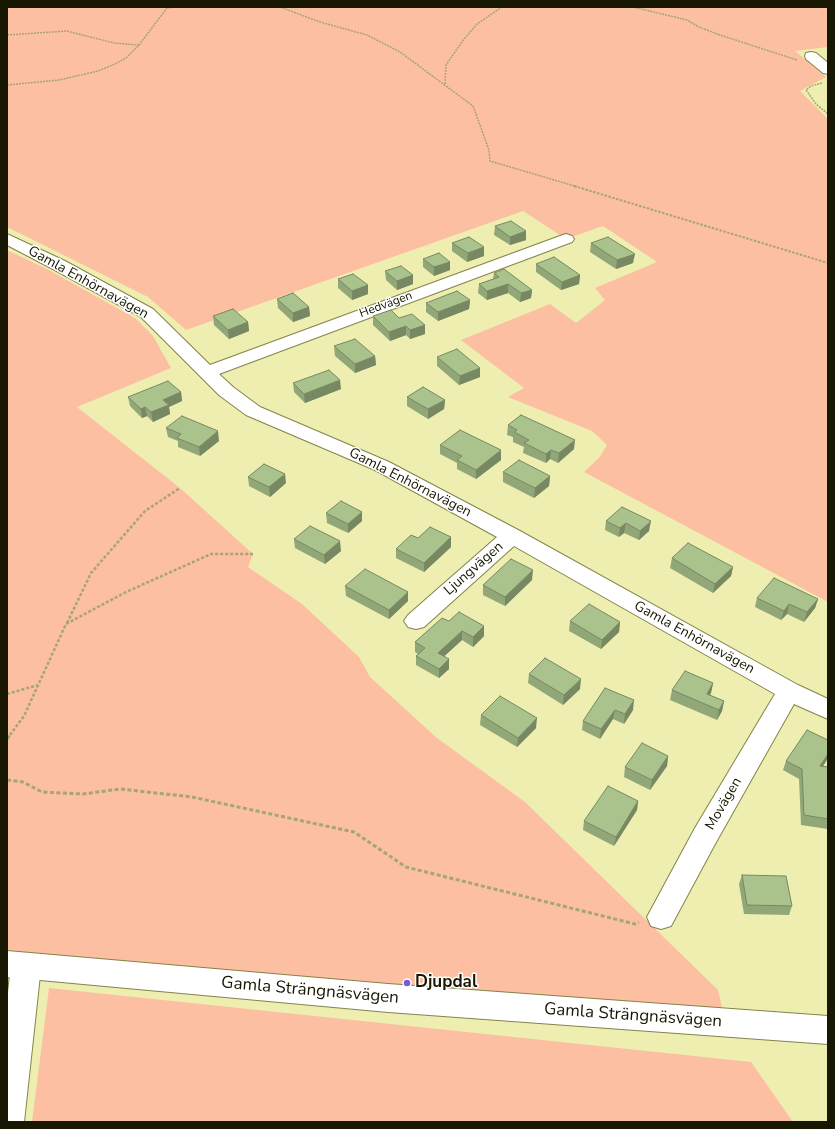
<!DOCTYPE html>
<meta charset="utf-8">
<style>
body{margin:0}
#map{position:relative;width:835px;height:1129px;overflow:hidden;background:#eeeeb1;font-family:"Nunito Sans",sans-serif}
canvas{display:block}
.frame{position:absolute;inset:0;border:8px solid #181702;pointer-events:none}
</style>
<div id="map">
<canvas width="835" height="1129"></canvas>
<div class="frame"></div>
</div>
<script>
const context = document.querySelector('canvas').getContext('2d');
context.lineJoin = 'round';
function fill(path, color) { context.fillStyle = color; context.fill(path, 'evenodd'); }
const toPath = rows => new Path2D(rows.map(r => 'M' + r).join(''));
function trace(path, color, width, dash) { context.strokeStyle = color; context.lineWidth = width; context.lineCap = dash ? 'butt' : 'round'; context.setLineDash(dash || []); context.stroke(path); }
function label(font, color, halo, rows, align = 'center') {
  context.font = font + ' "Nunito Sans",sans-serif'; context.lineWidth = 3; context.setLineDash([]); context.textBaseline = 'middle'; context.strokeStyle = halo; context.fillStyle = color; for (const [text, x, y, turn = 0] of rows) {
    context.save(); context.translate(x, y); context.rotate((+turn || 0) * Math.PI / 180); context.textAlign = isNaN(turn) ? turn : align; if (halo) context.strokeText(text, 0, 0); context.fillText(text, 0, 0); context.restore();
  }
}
fill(toPath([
 [7,7,828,7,828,47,795,51,826,77,800,91,828,119,828,602,584,472,599,458,607,445,592,431,508,397,524,388,461,340,550,304,576,323,605,300,595,288,657,262,603,226,566,239,523,211,186,330,148,297,7,227],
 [7,250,47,269,135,318,153,336,171,368,77,407,180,488,253,554,248,567,302,604,359,657,370,677,437,738,525,802,718,990,723,1012,7,954],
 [49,988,751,1062,793,1122,32,1122]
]), '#fdbfa1');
const minor = toPath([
 [811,52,816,53,828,63,828,74,823,73,806,59,805,56,806,53,811,52],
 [7,234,65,261,153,309,210,365,560,236,566,234,572,236,574,239,572,242,219,374,233,387,260,407,389,462,520,531,798,685,828,699,828,719,794,704,715,844,671,926,661,929,651,926,647,917,695,828,775,694,514,546,424,627,416,629,408,627,404,621,408,615,497,537,375,470,246,415,219,395,141,317,53,269,7,245,7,234],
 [26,953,36,957,41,966,24,1122,7,1122,7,1001,11,966,16,957,26,953]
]);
const major = toPath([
 [7,951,388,984,828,1016,828,1044,388,1012,7,977,7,951]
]);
trace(minor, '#84834a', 2);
trace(major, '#84834a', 2);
trace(toPath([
 [280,7,320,22,367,35,400,52,473,106,489,150,490,161,578,187],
 [633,7,687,20,699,27,720,35,797,60],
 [7,35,67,31,114,43,139,45],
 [822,83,811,86,806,90,816,104,828,114],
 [445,84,446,65,464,39,477,24,502,7],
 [7,85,59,80,98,71,115,64,126,58,139,45,167,8,174,7]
]), '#a5a575', 1.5, [2, 1]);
trace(toPath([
 [574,186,828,263]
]), '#a5a575', 2, [2.5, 1.5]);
trace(toPath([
 [67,623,91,573,145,511,180,488],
 [7,694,38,685],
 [10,735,24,716,66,624,126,592,211,554,253,554]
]), '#a5a575', 2.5, [3, 2]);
trace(toPath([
 [7,739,11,734],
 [7,780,23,782,42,792,83,794,120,789,192,797,354,832,406,867,635,924,639,922]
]), '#a5a575', 3, [4, 2.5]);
fill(minor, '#fff');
fill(major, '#fff');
fill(toPath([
 [495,226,526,231,526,240,510,245,494,235],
 [452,243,484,247,484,256,467,262,452,251],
 [591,243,633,263,616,269,590,252],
 [423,259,450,262,450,270,434,276,423,267],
 [536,264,580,275,579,284,561,290,536,272],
 [385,271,413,275,413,284,397,290,386,280],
 [494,273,532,290,531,298,520,302,508,293,487,300,478,293,479,284,493,279],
 [338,279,368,294,352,300,338,288],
 [277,299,309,307,310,316,293,322,278,308],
 [470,300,469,309,438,321,426,312,426,303],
 [213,316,248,322,249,331,229,339,214,325],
 [373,316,399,318,425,334,410,339,406,335,390,341,373,325],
 [334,346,375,356,376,365,355,373,335,356],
 [437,357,480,368,480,377,459,385,437,366],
 [293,383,341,389,305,403,294,392],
 [181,392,182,401,169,407,170,414,153,422,147,416,142,418,130,406,128,397],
 [407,397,445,400,444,409,428,419,407,406],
 [508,425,574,449,558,463,550,459,546,463,523,453,524,447,513,442,513,437,507,435],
 [166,428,219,441,200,456,178,447,178,441,168,437],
 [440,445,501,460,476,479,457,469,457,463,440,454],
 [503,472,550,476,549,486,534,498,503,482],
 [248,477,286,483,270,497,249,486],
 [622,507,649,531,639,540,624,533,619,537,605,530,606,521],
 [362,512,362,521,348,533,327,523,326,513],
 [451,537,451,547,424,572,396,558,396,549,418,538],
 [294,539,341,551,325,564,295,548],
 [672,558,733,567,731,576,713,593,670,568],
 [532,580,505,606,483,595,483,585],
 [345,586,408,601,389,619,346,596],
 [757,598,818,599,815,608,804,622,787,614,781,620,755,607],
 [449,621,484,626,484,636,473,647,462,640,444,656,449,669,439,678,416,665,416,656,418,654,415,652,415,642],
 [570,621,620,622,619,632,601,649,569,631],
 [529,674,580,689,563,705,528,683],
 [713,683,711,693,710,695,724,701,722,711,717,720,670,700,672,690],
 [605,688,633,710,624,724,613,719,600,739,582,730,583,721],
 [481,715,536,728,517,747,480,725],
 [828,740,828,758,823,766,828,767,828,829,801,825,799,779,783,770,786,761],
 [668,756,667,766,650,790,624,777,625,767],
 [638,801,637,810,614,846,583,830,584,821],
 [742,875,792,906,789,915,744,914,739,884]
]), '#92a778');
fill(toPath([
 [526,231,526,240,510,245,510,237],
 [484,247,484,256,467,262,468,253],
 [635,254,633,263,616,269,617,260],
 [450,262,450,270,434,276,434,267],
 [413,275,413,284,397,290,397,281],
 [580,275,579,284,561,290,562,282],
 [508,284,508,293,487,300,487,291],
 [368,285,368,294,352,300,352,291],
 [532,290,531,298,520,302,521,293],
 [470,300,469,309,438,321,438,312],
 [309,307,310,316,293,322,293,313],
 [248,322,249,331,229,339,228,330],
 [425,325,425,334,410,339,410,330],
 [406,326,406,335,390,341,389,332],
 [375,356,376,365,355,373,355,364],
 [480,368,480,377,459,385,460,376],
 [340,380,341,389,305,403,304,394],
 [181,392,182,401,169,407,170,414,153,422,151,412,163,400],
 [445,400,444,409,428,419,428,409],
 [145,407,147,416,142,418,141,409],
 [218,431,219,441,200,456,199,447],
 [575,440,574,449,558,463,559,453],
 [501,450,501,460,476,479,476,470],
 [551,450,550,459,546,463,546,454],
 [285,474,286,483,270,497,269,487],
 [550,476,549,486,534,498,535,488],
 [362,512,362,521,348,533,348,524],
 [651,521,649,531,639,540,640,531],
 [626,523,624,533,619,537,620,528],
 [451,537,451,547,424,572,424,563],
 [340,541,341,551,325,564,324,555],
 [733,567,731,576,713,593,715,584],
 [533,570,532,580,505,606,505,597],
 [408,592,408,601,389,619,389,610],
 [818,599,815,608,804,622,807,612],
 [789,604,787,614,781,620,784,611],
 [620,622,619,632,601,649,602,640],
 [484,626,484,636,473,647,473,637],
 [462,631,462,640,438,662,438,653],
 [449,659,449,669,439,678,439,669],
 [581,679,580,689,563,705,564,695],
 [713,683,711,693,705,704,707,694],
 [634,700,633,710,624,724,625,714],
 [724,701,722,711,717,720,719,710],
 [615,710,613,719,600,739,601,729],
 [537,718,536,728,517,747,518,738],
 [828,754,828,758,817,776,820,766],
 [668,756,667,766,650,790,652,780],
 [638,801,637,810,614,846,616,837]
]), '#778862');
const building = toPath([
 [511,221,526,231,510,237,495,226,511,221],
 [469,237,484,247,468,253,452,243,469,237],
 [608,237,635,254,617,260,591,243,608,237],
 [439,253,450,262,434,267,423,259,439,253],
 [554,257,580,275,562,282,536,264,554,257],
 [401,266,413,275,397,281,385,271,401,266],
 [504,269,532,290,521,293,508,284,487,291,479,284,499,277,494,273,504,269],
 [353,274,368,285,352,291,338,279,353,274],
 [457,291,470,300,438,312,426,303,457,291],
 [293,293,309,307,293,313,277,299,293,293],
 [233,309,248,322,228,330,213,316,233,309],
 [391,310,399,318,412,314,425,325,410,330,406,326,389,332,373,316,391,310],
 [355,339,375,356,355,364,334,346,355,339],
 [457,349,480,368,460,376,437,357,457,349],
 [329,370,340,380,304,394,293,383,329,370],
 [168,381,181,392,163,400,169,405,151,412,145,407,141,409,128,397,168,381],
 [423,387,445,400,428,409,407,397,423,387],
 [521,415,575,440,559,453,551,450,546,454,524,443,529,440,514,432,517,430,508,425,521,415],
 [182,416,218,431,199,447,177,438,181,434,166,428,182,416],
 [460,430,501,450,476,470,457,460,462,456,440,445,460,430],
 [519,460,550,476,535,488,503,472,519,460],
 [264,464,285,474,269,487,248,477,264,464],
 [341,501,362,512,348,524,326,513,341,501],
 [622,507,651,521,640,531,626,523,620,528,606,521,622,507],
 [310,526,340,541,324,555,294,539,310,526],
 [430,527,451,537,424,563,396,549,411,535,418,538,430,527],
 [688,543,733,567,715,584,672,558,688,543],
 [511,559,533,570,505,597,483,585,511,559],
 [365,569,408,592,389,610,345,586,365,569],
 [774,578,818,599,807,612,789,604,784,611,757,598,774,578],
 [589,604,620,622,602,640,570,621,589,604],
 [459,612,484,626,473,637,462,631,438,653,449,659,439,669,416,656,425,648,415,642,442,618,449,621,459,612],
 [545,658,581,679,564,695,529,674,545,658],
 [685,671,713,683,707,694,724,701,719,710,672,690,685,671],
 [605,688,634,700,625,714,615,710,601,729,583,721,605,688],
 [500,696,537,718,518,738,481,715,500,696],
 [807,730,828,740,828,754,820,766,828,767,828,819,804,815,802,769,786,761,807,730],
 [642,743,668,756,652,780,625,767,642,743],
 [608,786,638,801,616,837,584,821,608,786],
 [742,875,786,876,792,906,747,905,742,875]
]);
fill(building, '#aac28c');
trace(building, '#778862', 1);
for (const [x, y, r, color] of [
 [407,983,4,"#735ed8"]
]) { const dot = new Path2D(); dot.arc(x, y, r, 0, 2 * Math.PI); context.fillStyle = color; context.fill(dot); trace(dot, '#fff', 1.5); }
label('12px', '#181702', '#fff', [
 ["Hedvägen",386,305,-20]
]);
label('14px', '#181702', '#fff', [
 ["Gamla Enhörnavägen",88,283,29],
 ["Gamla Enhörnavägen",410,483,27],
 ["Ljungvägen",474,569,-41],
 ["Gamla Enhörnavägen",694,638,29],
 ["Movägen",724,804,-60]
]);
label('bold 17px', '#181702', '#fff', [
 ["Djupdal",415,983]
], 'left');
label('17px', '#181702', '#fff', [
 ["Gamla Strängnäsvägen",310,991,5],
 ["Gamla Strängnäsvägen",633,1016,4]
]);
</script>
